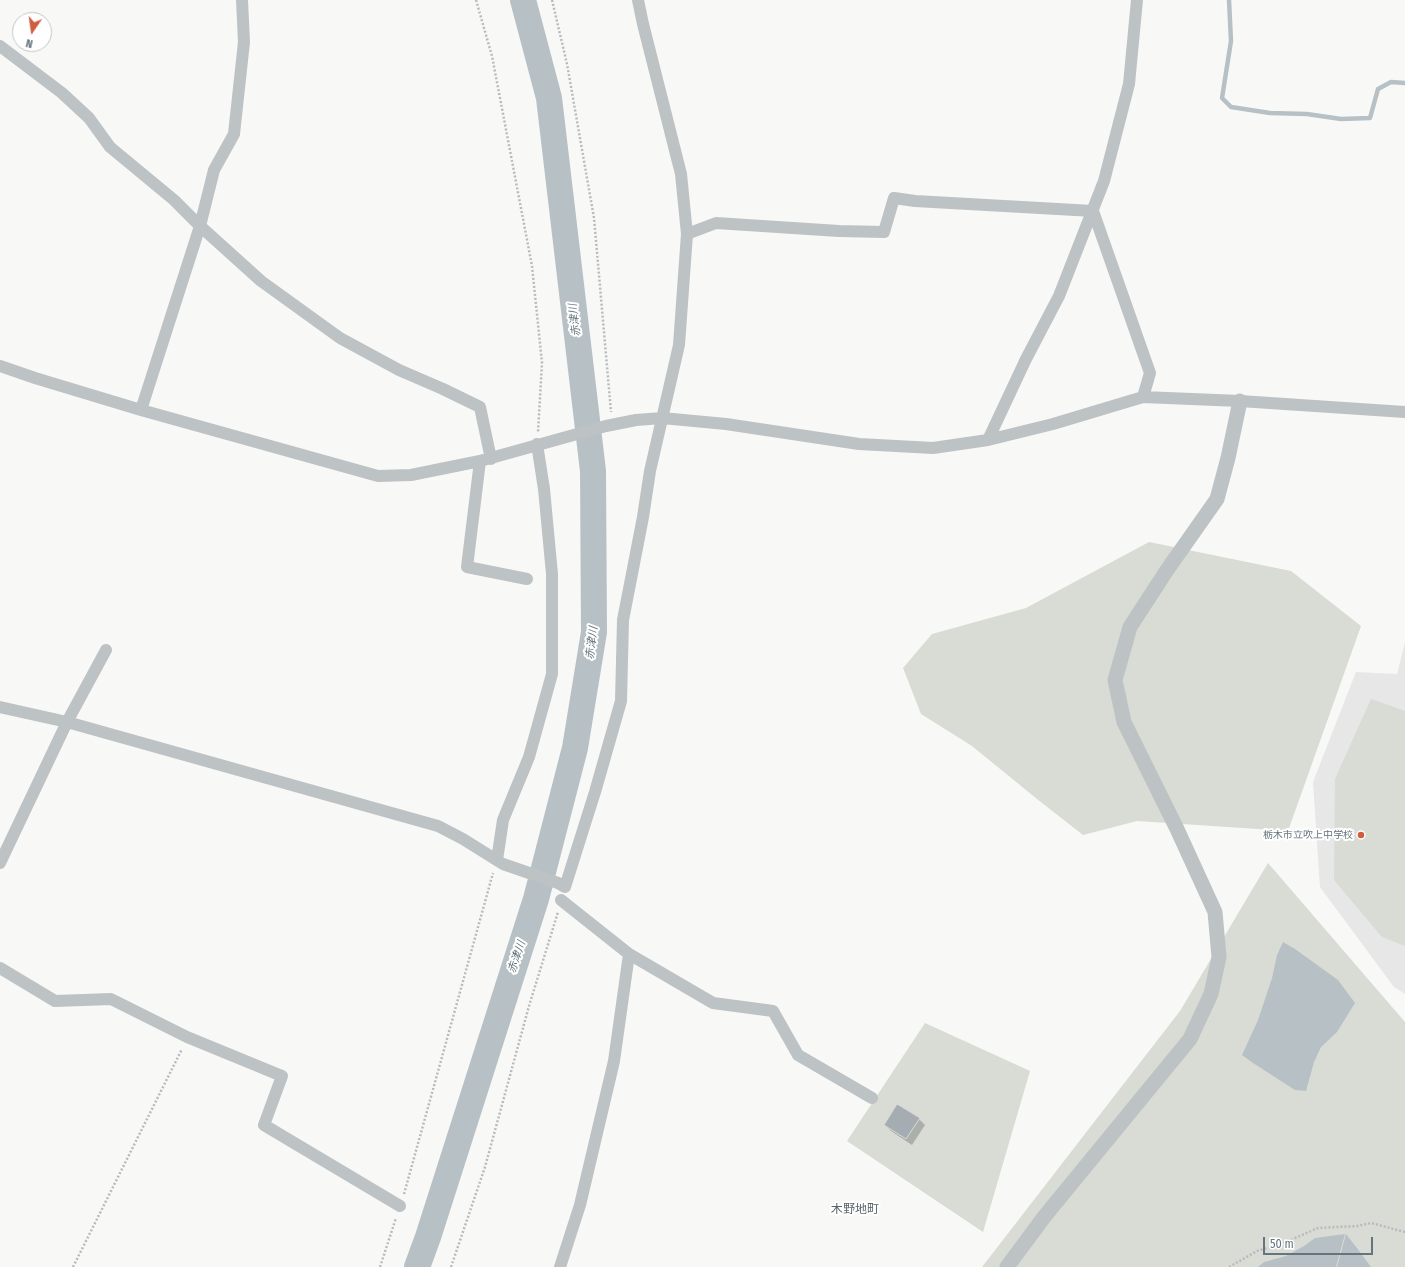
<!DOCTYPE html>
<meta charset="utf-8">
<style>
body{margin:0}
#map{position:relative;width:1405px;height:1267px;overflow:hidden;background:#f8f8f6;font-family:"Fira Sans Condensed",sans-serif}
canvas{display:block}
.north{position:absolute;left:12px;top:12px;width:40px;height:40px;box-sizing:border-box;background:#fff;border:1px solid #c2c7cb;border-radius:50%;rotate:193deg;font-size:11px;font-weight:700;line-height:16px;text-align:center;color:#66747d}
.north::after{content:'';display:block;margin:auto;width:14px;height:18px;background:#d05d3e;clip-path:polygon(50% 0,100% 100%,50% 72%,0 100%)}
.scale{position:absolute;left:1263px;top:1237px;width:110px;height:18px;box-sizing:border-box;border:2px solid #66747d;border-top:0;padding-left:5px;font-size:12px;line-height:14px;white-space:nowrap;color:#66747d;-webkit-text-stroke:3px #fff;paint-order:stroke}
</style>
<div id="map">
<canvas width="1405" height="1267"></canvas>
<div class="north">N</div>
<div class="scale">50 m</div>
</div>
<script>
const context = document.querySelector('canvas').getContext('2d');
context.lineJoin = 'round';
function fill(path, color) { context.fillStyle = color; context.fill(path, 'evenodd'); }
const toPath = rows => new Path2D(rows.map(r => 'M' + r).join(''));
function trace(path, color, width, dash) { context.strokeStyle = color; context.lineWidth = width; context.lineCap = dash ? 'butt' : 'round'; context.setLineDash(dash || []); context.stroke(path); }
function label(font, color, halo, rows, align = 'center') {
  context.font = font + ' "Fira Sans Condensed","Noto Sans JP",sans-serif'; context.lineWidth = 4; context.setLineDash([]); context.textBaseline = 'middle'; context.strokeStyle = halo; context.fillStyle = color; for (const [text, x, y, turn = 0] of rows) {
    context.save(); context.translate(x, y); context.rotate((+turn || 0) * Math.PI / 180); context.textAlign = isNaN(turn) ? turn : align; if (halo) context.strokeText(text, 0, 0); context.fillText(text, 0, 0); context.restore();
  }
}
fill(toPath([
 [1405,642,1405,994,1394,987,1320,887,1313,782,1356,672,1397,674]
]), '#e6e7e6');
fill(toPath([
 [1149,542,1291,571,1361,626,1288,831,1137,821,1083,835,1037,799,972,746,921,714,903,668,932,634,1026,608],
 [1371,699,1405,711,1405,946,1382,937,1334,880,1335,779],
 [1268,863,1405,1022,1405,1267,982,1267,1180,1011],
 [925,1023,1030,1071,983,1232,847,1141]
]), '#d8dcd5');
fill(toPath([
 [1283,942,1295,949,1338,980,1355,1003,1337,1032,1321,1047,1314,1062,1306,1091,1295,1090,1253,1063,1242,1055,1258,1020,1272,978,1277,955],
 [1345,1234,1336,1267,1258,1267,1264,1262,1286,1256,1304,1246,1315,1238],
 [1346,1234,1357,1248,1371,1267,1337,1267]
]), '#b7c1c5');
fill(toPath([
 [919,1119,925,1125,912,1145,891,1131,885,1125]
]), '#0003');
trace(toPath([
 [1229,0,1231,41,1222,98,1231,107,1270,113,1307,114,1341,119,1370,118,1378,89,1391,82,1405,83]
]), '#b7c1c5', 4.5);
trace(toPath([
 [417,1267,428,1237,536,899,575,748,594,632,593,471,549,98,523,0]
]), '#b7c1c5', 26);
const building = toPath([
 [897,1104,920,1118,906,1139,884,1125,897,1104]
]);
fill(building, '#a5adb2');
trace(building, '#dadad8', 1);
trace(toPath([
 [476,0,492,56,532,266,542,363,538,432],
 [552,0,567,64,594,218,611,412],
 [404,1194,493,873],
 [73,1267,182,1049],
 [380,1267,396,1218],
 [451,1267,485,1167,529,1006,558,912],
 [1229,1267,1257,1251,1286,1242,1318,1228,1357,1226,1371,1223,1405,1232]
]), '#b8bbbe', 2.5, [2, 2]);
trace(toPath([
 [0,46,62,93,89,118,110,147,174,200,200,226,261,281,340,338,399,370,443,389,480,407,491,459],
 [1093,211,1150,373,1143,397],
 [687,234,716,223,839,231,884,232,894,198,915,201,1093,211],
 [0,366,35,378,141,410,378,476,411,475,480,461,606,426,636,420,662,418,726,424,859,444,933,448,988,440,1053,424,1143,397,1240,401,1405,412],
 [141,410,200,226,214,170,234,134,244,42,242,0],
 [988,440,1026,359,1059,296,1104,181,1129,84,1137,0],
 [480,461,467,567,527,579],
 [0,707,67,722,438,826,463,839,503,864,558,883,565,887,595,792,621,701,623,620,643,517,650,471,679,345,687,234,681,174,643,24,638,0],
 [497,860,503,820,529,757,552,674,552,574,544,489,537,444],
 [0,863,67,722,106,650],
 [561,900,629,954,713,1003,773,1011,798,1055,872,1098],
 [0,968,55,1001,111,999,187,1037,282,1076,264,1125,400,1206],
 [560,1267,580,1205,614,1061,629,954]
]), '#bdc2c5', 12);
trace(toPath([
 [1007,1267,1044,1217,1190,1039,1211,994,1219,957,1215,912,1177,829,1124,722,1115,680,1130,627,1167,570,1217,499,1228,458,1240,401]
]), '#bdc2c5', 15);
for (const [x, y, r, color] of [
 [1361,835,4,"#d05d3e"]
]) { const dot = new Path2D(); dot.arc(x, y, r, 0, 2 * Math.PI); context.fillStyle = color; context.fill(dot); trace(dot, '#fff', 1.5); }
label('10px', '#66747d', '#fff', [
 ["栃木市立吹上中学校",1353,835]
], 'right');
label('italic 11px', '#67787f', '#fff', [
 ["赤津川",575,320,-97],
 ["赤津川",592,643,-83],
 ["赤津川",517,957,-72]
]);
label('12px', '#576269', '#fff', [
 ["木野地町",855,1210]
]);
</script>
